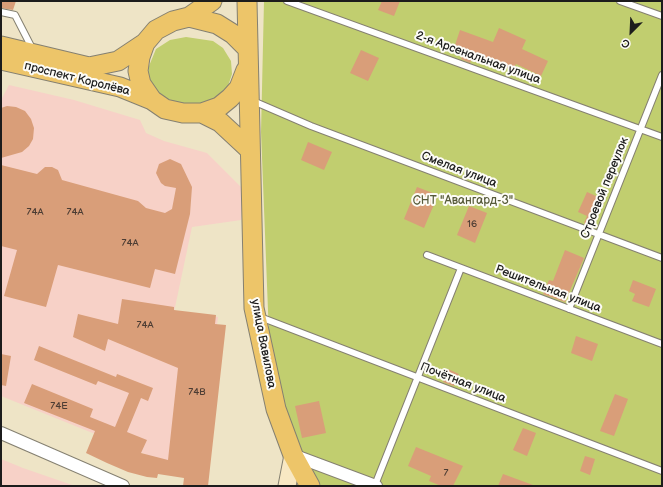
<!DOCTYPE html>
<meta charset="utf-8">
<style>
body{margin:0}
#map{position:relative;width:663px;height:487px;overflow:hidden;background:#eee4c6;font-family:"Balsamiq Sans",sans-serif}
canvas{display:block}
.frame{position:absolute;inset:0;border:2px solid #1c1c1c;pointer-events:none}
.north{position:absolute;left:611px;top:12px;width:40px;height:40px;-webkit-text-stroke:3px #fdfcf7;paint-order:stroke;rotate:204deg;font-size:11px;font-weight:700;line-height:16px;text-align:center;color:#1c1c1c}
.north::after{content:'';display:block;margin:auto;width:14px;height:18px;background:#1c1c1c;clip-path:polygon(50% 0,100% 100%,50% 72%,0 100%)}
</style>
<div id="map">
<canvas width="663" height="487"></canvas>
<div class="frame"></div>
<div class="north">С</div>
</div>
<script>
const context = document.querySelector('canvas').getContext('2d');
context.lineJoin = 'round';
function fill(path, color) { context.fillStyle = color; context.fill(path, 'evenodd'); }
const toPath = rows => new Path2D(rows.map(r => 'M' + r).join(''));
function trace(path, color, width, dash) { context.strokeStyle = color; context.lineWidth = width; context.lineCap = dash ? 'butt' : 'round'; context.setLineDash(dash || []); context.stroke(path); }
function label(font, color, halo, rows, align = 'center') {
  context.font = font + ' "Balsamiq Sans",sans-serif'; context.lineWidth = 4; context.setLineDash([]); context.textBaseline = 'middle'; context.strokeStyle = halo; context.fillStyle = color; for (const [text, x, y, turn = 0] of rows) {
    context.save(); context.translate(x, y); context.rotate((+turn || 0) * Math.PI / 180); context.textAlign = isNaN(turn) ? turn : align; if (halo) context.strokeText(text, 0, 0); context.fillText(text, 0, 0); context.restore();
  }
}
fill(toPath([
 [9,85,74,100,140,120,146,133,164,141,207,153,244,190,241,220,192,227,174,312,218,317,199,476,1,396,1,100],
 [1,459,23,468,75,486,1,486]
]), '#f7d1c7');
fill(toPath([
 [264,1,662,1,662,486,318,486,311,475,286,417,269,336,261,132],
 [186,37,213,41,223,48,231,61,232,74,228,86,212,101,196,105,171,101,158,93,150,83,148,73,149,66,156,49,170,40]
]), '#c1ce6f');
fill(toPath([
 [1,1,16,1,13,10,1,8],
 [382,1,400,1,394,16,378,10],
 [499,28,526,40,522,49,548,61,541,76,516,64,513,70,474,53,470,63,461,59,465,49,455,45,460,30,493,42],
 [361,50,379,58,368,81,350,73],
 [7,106,16,107,25,111,31,119,34,128,33,139,29,146,22,152,1,158,1,108],
 [308,142,332,152,324,170,301,160],
 [170,159,181,164,192,187,190,214,175,274,155,269,150,288,58,265,46,307,4,296,17,250,1,246,1,165,37,174,45,167,52,167,58,170,62,180,138,201,146,208,165,213,172,209,176,188,165,186,161,183,156,173,159,164],
 [417,187,438,195,424,228,404,219],
 [587,192,605,200,593,227,584,223,587,216,578,212],
 [469,206,487,213,475,243,457,235],
 [565,250,584,258,565,302,543,294,549,280,553,281],
 [633,280,656,289,649,307,632,301,635,294,629,291],
 [122,299,174,307,174,310,216,315,215,324,226,325,208,486,183,486,184,478,158,474,157,478,147,477,128,472,107,463,86,453,95,431,24,403,32,384,93,409,90,417,115,427,129,393,98,381,96,385,34,360,39,346,116,377,117,374,153,388,148,401,141,398,127,432,147,440,141,453,168,460,178,368,108,339,105,351,73,337,78,314,118,324],
 [576,336,598,344,592,361,571,353],
 [1,354,11,356,6,386,1,385],
 [448,369,459,374,454,386,443,382],
 [615,394,628,399,614,436,600,431],
 [319,401,326,433,302,438,295,406],
 [523,428,536,433,527,456,513,450],
 [416,447,463,466,453,486,441,486,429,481,431,476,408,466],
 [585,456,595,459,590,475,580,471],
 [503,474,533,485,533,486,498,486]
]), '#d99e79');
const lane = toPath([
 [287,1,662,137],
 [620,1,662,16],
 [1,12,15,15,33,50],
 [253,101,311,126,662,258],
 [427,255,662,344],
 [569,309,662,75],
 [260,317,662,471],
 [375,485,461,268]
]);
const street = toPath([
 [1,433,123,486],
 [293,455,376,486]
]);
const secondary = toPath([
 [287,486,293,455]
]);
const primary = toPath([
 [212,1,189,17,173,21,156,30,145,43,140,57,138,71,141,84,152,100,165,109,183,113,202,113,219,107,230,98,239,88,246,70],
 [247,1,254,308,276,409,293,455,310,486],
 [189,17,217,24,233,34,247,48],
 [1,46,89,67,118,61,145,43],
 [1,60,120,87,152,100],
 [202,113,220,122,249,149]
]);
trace(lane, '#858071', 8);
trace(street, '#858071', 14);
trace(secondary, '#858071', 19);
trace(primary, '#858071', 21);
trace(lane, '#fff', 6);
trace(street, '#fff', 12);
trace(secondary, '#f8e8c3', 17);
trace(primary, '#edc569', 19);
label('10px', '#4b3c33', null, [
 ["74А",35,212],
 ["74А",75,212],
 ["16",472,224],
 ["74А",130,243],
 ["74А",145,325],
 ["74В",197,392],
 ["74Е",59,406],
 ["7",446,473]
]);
label('12px', '#1c1c1c', '#fdfcf7', [
 ["2-я Арсенальная улица",478,58,20],
 ["проспект Королёва",77,79,14],
 ["Смелая улица",459,170,21],
 ["Строевой переулок",605,188,-68],
 ["Решительная улица",548,289,21],
 ["улица Вавилова",263,344,79],
 ["Почётная улица",463,383,21]
]);
label('12px', '#565a39', '#fdfcf7', [
 ["СНТ \"Авангард-3\"",463,201]
]);
</script>
